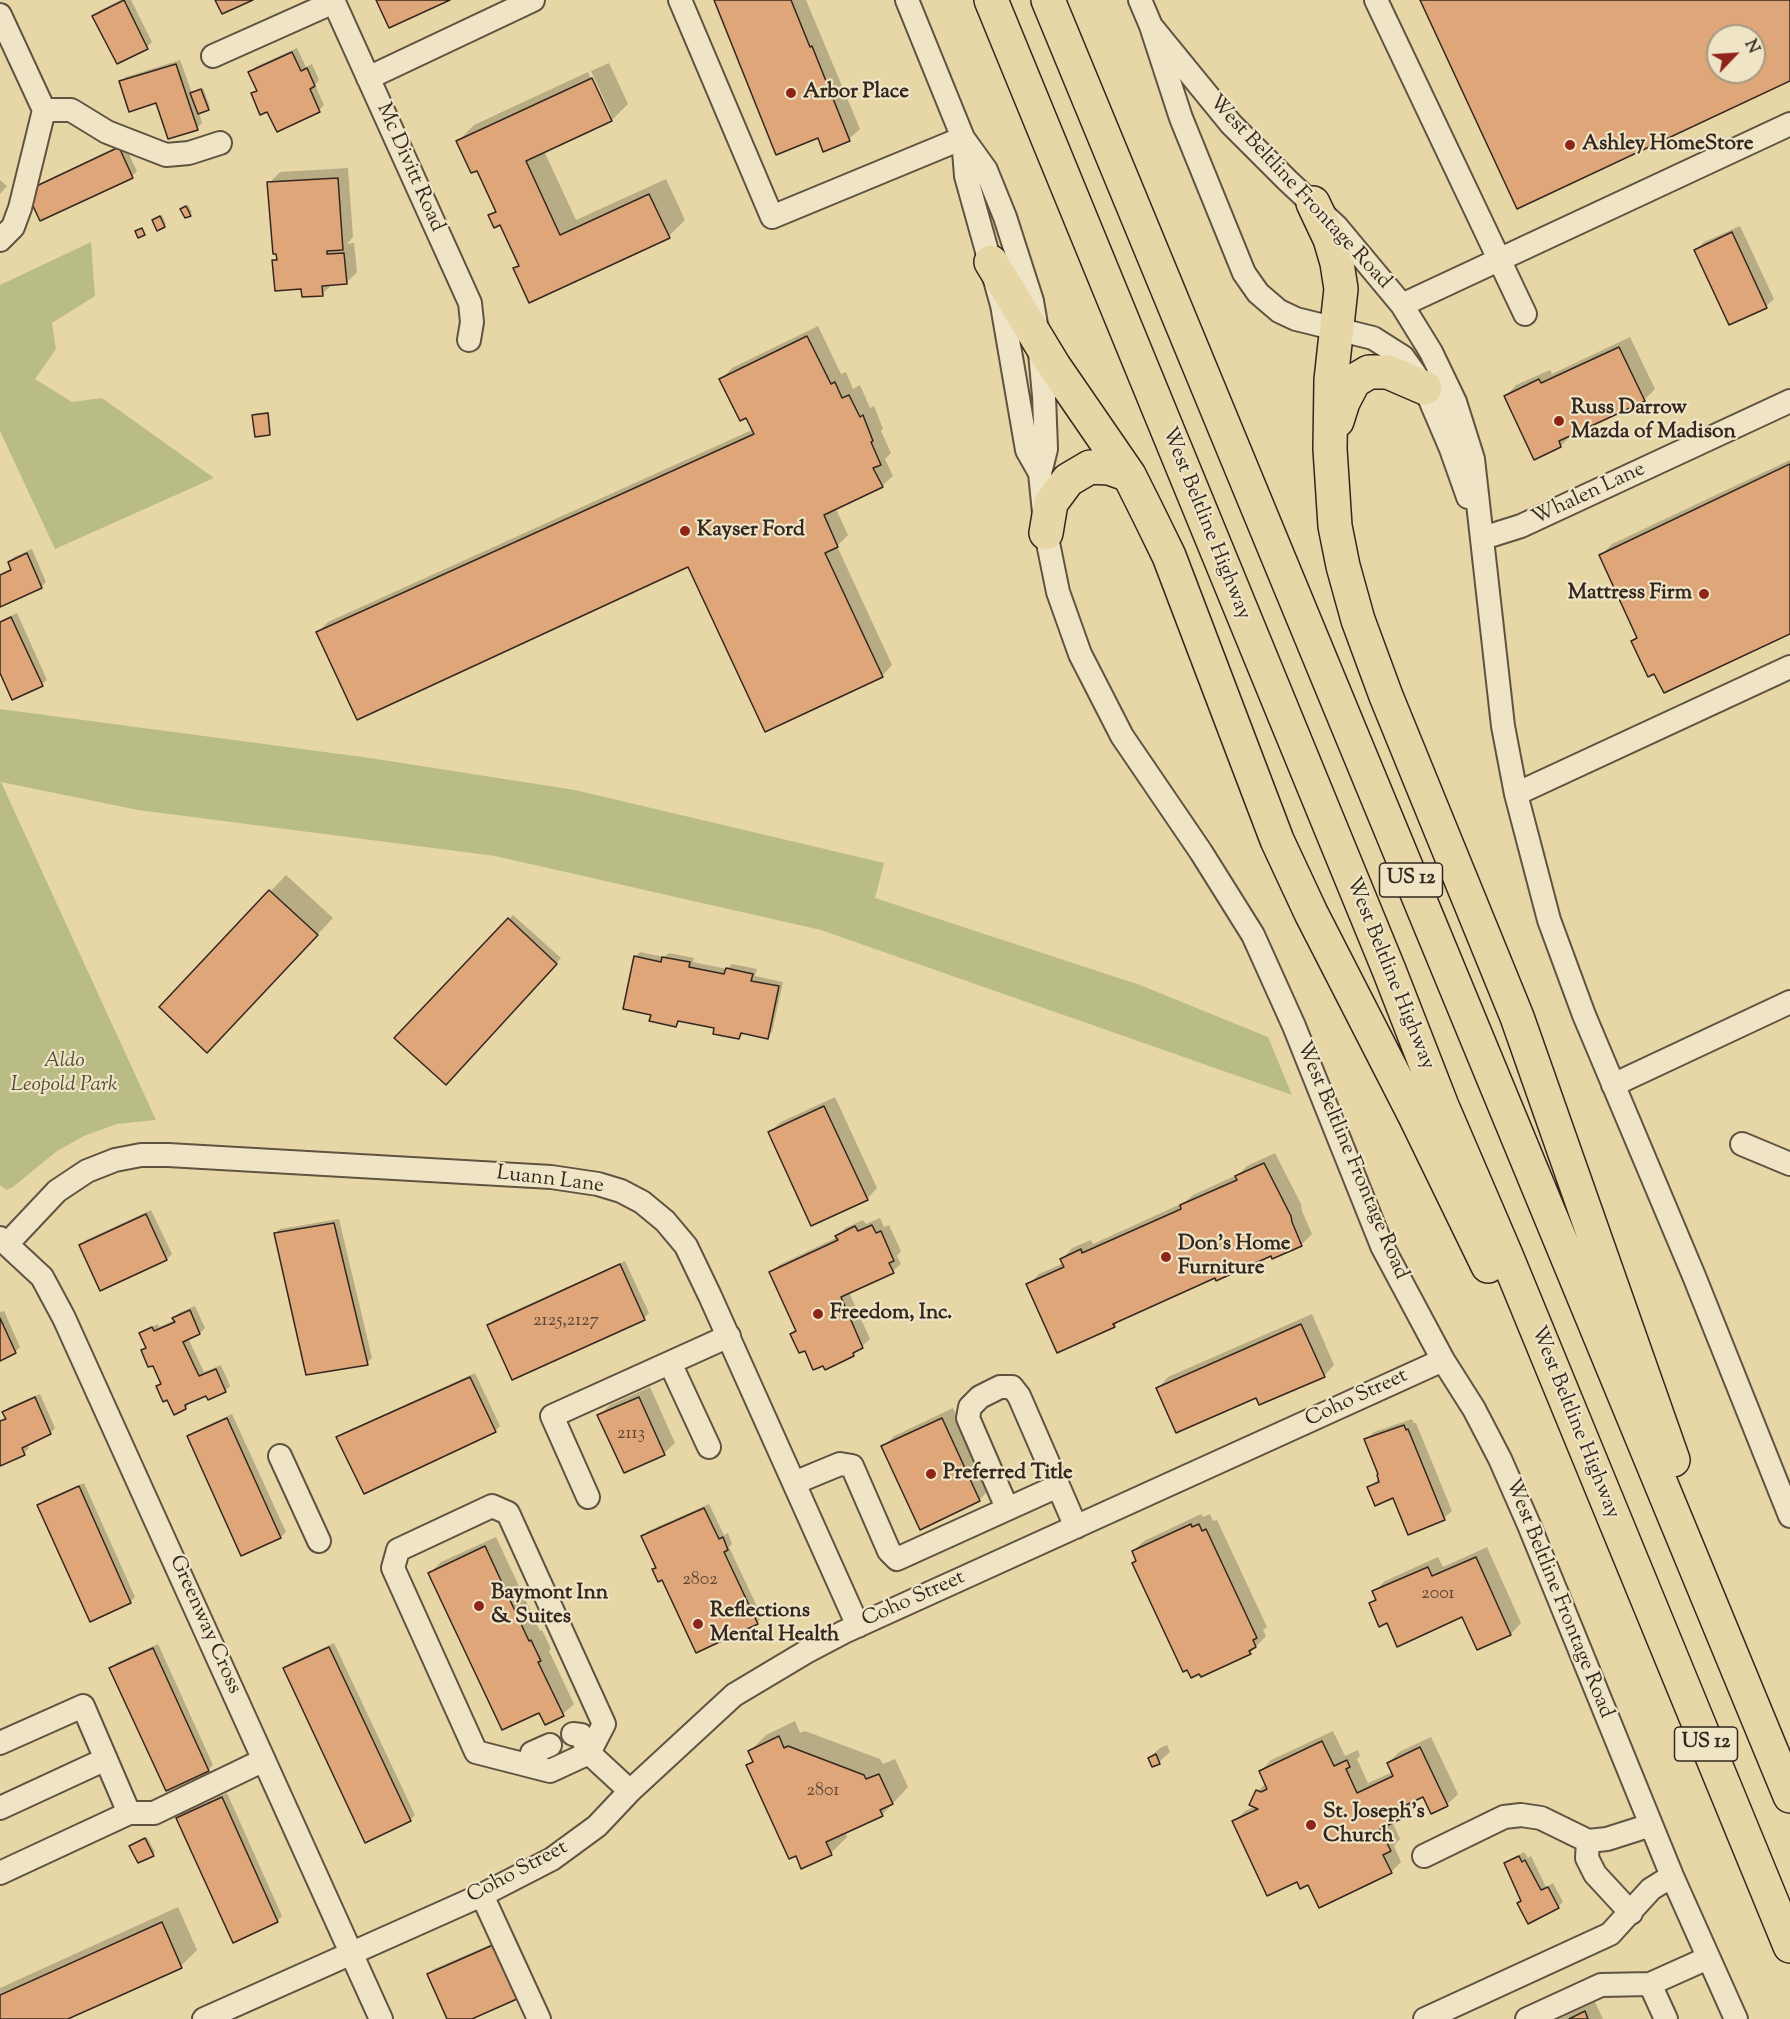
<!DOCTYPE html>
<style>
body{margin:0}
#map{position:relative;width:1790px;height:2019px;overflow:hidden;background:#e7d7a7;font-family:"Sorts Mill Goudy",serif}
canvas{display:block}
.north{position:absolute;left:1706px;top:24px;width:60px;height:60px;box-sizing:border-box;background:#efe5c6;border:2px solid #a49983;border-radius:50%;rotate:65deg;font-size:16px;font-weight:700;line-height:24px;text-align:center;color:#34271f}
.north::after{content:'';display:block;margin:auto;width:21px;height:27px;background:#8f2418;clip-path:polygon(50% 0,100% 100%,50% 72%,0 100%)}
</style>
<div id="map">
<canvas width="1790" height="2019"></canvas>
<div class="north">N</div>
</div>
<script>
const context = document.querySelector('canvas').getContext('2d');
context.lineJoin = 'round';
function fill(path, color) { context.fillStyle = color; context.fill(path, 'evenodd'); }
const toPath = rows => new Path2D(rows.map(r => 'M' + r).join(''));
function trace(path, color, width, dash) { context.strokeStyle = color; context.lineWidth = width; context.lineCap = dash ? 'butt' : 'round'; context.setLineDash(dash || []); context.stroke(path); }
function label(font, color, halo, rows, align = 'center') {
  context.font = font + ' "Sorts Mill Goudy",serif'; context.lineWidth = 4.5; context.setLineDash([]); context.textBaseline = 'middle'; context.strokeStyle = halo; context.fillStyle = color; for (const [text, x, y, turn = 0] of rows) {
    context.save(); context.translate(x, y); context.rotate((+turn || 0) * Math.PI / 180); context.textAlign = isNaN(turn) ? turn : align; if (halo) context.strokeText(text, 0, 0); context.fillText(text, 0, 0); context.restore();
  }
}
fill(toPath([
 [91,242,95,296,52,323,56,349,35,379,72,402,102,398,214,478,55,549,0,431,0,285],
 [0,709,370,758,575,790,884,863,875,898,1140,985,1268,1037,1292,1095,821,930,495,856,138,810,1,782,156,1120,117,1124,84,1136,57,1151,13,1187,6,1190,0,1185]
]), '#b9bd85');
fill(toPath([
 [121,0,131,0,152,42,147,47,118,62,94,16,99,11],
 [716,0,806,0,860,129,849,139,824,150,819,136],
 [297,48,306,67,312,64,319,80,315,85,324,105,319,110,277,130,268,110,252,94,258,89,250,72,255,67],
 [180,60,192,93,203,88,210,107,199,112,202,123,197,128,169,137,157,101,121,82,126,77],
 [609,63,628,104,612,120,544,151,576,220,666,179,685,220,669,236,515,269,520,264,501,223,490,215,496,210,477,169,458,141,474,125,588,72,608,115,611,115,591,71],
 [124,144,137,171,132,176,33,187],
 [348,168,353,237,347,244,354,243,357,272,346,283,333,284,322,294,302,288,274,261,278,257,269,183,280,172],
 [0,180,7,186,0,194],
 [188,205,192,212,190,214,184,207],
 [162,215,166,224,164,226,156,218],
 [1740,226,1774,299,1766,306,1696,250,1704,242],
 [818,326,841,374,846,372,853,389,860,385,870,408,874,406,883,429,881,431,891,453,885,459,893,476,882,486,836,509,848,535,837,546,892,665,882,676,689,565,317,633,328,622,754,429,721,379,732,368],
 [1630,337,1655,389,1644,400,1571,435,1561,446,1506,396,1516,385,1550,370,1552,374],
 [269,412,271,432,269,434,254,415,256,413],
 [1790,460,1790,632,1655,672,1633,641,1638,636,1601,555,1612,544],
 [32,549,46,582,41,587,0,605,0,574,12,568,9,562,14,557],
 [17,613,47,680,42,684,0,670,0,621],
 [286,875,333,918,223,1035,161,1007],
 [513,915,561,958,446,1083,396,1037],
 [640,952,664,957,669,953,694,958,693,962,727,969,732,964,757,969,755,976,783,982,772,1032,767,1037,744,1032,739,1038,716,1027,681,1020,676,1025,653,1014,635,957],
 [835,1097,877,1188,867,1199,770,1132,781,1122],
 [1275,1153,1301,1204,1302,1211,1312,1234,1301,1245,1216,1276,1120,1320,1114,1326,1028,1285,1039,1274,1064,1263,1062,1259,1072,1248,1091,1240,1093,1244,1185,1202,1193,1195,1239,1174,1247,1166],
 [151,1210,172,1254,167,1259,101,1289,81,1245,86,1240],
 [880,1218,884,1227,889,1225,901,1251,897,1256,901,1264,893,1271,849,1292,870,1339,853,1355,805,1349,792,1334,797,1330,771,1273,779,1265,838,1237,845,1228,863,1220,866,1224],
 [339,1219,372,1358,367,1363,275,1234,280,1229],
 [625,1261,649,1313,644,1318,513,1378,489,1325,494,1320],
 [195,1306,205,1328,200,1333,188,1338,204,1372,221,1365,230,1386,225,1391,209,1398,207,1394,190,1401,186,1408,168,1398,158,1387,162,1383,153,1364,143,1350,147,1347,141,1334,146,1329,158,1324,159,1327,175,1320,174,1318,179,1313],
 [4,1311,20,1347,15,1352,0,1359,0,1312],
 [1312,1314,1334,1365,1324,1376,1257,1396,1158,1388,1168,1377],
 [475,1373,500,1426,495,1431,338,1437,343,1433],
 [650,1387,675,1443,664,1453,625,1471,599,1415,610,1405],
 [40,1394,55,1428,50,1433,27,1444,29,1448,24,1453,0,1464,0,1420,6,1417,4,1412,9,1407],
 [953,1408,990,1489,979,1500,883,1447,894,1436],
 [232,1414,286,1532,281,1537,242,1554,188,1437,193,1432],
 [1412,1419,1414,1423,1416,1423,1452,1511,1444,1518,1369,1487,1380,1478,1380,1474,1366,1439,1374,1432],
 [84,1483,135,1597,130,1602,39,1505,44,1500],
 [709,1504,724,1535,728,1533,732,1544,729,1547,762,1617,757,1622,663,1578,654,1570,657,1567,643,1536,648,1531],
 [1201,1514,1203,1517,1210,1514,1213,1521,1217,1520,1267,1627,1263,1630,1266,1636,1250,1653,1134,1563,1137,1559,1133,1551,1144,1541],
 [496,1537,540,1631,542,1630,551,1649,549,1651,574,1704,563,1714,545,1723,540,1711,430,1573,441,1562],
 [1487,1547,1521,1623,1511,1634,1478,1648,1463,1615,1370,1604,1377,1597,1374,1592,1385,1581,1438,1557,1443,1567],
 [334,1643,415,1815,410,1820,285,1668,290,1663],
 [158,1644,213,1765,208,1770,111,1668,116,1663],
 [795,1721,800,1733,805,1731,880,1759,883,1764,895,1759,908,1787,882,1815,845,1832,847,1837,831,1853,802,1867,748,1766,754,1760,750,1751,766,1735],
 [1333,1731,1345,1756,1358,1750,1360,1756,1357,1759,1368,1783,1393,1772,1388,1763,1399,1752,1431,1737,1458,1794,1447,1805,1424,1795,1416,1798,1418,1803,1408,1814,1392,1821,1400,1839,1394,1846,1401,1862,1391,1872,1309,1883,1297,1880,1234,1822,1245,1811,1255,1806,1258,1791,1266,1783,1261,1771,1271,1760],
 [1167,1745,1170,1752,1159,1762,1149,1758,1160,1748],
 [227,1793,282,1916,277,1921,178,1818,183,1813],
 [147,1837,155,1852,153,1854,133,1844],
 [1524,1852,1528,1858,1531,1856,1546,1887,1553,1883,1563,1902,1558,1907,1522,1900,1506,1864,1511,1859],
 [178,1907,197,1950,181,1966,65,2019,0,2019,0,1988],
 [498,1941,521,1993,516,1998,468,2019,448,2019,429,1974,434,1969],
 [1595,2002,1603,2019,1559,2019]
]), '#0003');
const building = toPath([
 [124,0,148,49,117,64,92,16,124,0],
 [215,0,253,0,222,14,215,0],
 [376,0,450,0,389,28,376,0],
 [714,0,791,0,810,47,812,46,850,141,823,152,818,138,776,155,714,0],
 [1420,0,1790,0,1790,81,1517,209,1420,0],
 [1718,36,1754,36,1754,72,1718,72,1718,36],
 [292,52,301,71,307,68,315,86,310,89,320,112,277,132,267,112,260,115,251,93,257,91,248,72,292,52],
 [176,64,198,130,168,139,156,103,129,112,119,81,176,64],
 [592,78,612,121,526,161,560,235,649,194,670,238,529,303,513,268,519,266,500,225,494,228,488,215,496,212,477,171,471,173,456,141,592,78],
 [201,89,209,110,198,114,190,93,201,89],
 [119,147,133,178,40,221,26,191,119,147],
 [338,178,343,250,327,251,327,254,344,253,347,284,322,286,323,296,302,297,301,289,275,291,272,260,277,260,276,254,273,254,267,182,338,178],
 [186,206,191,216,185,218,180,209,186,206],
 [160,216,165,227,157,231,152,220,160,216],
 [142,228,145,235,138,238,135,231,142,228],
 [1732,232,1767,308,1729,325,1694,250,1732,232],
 [807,336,831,384,835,382,842,398,849,395,860,417,863,415,873,441,871,442,881,465,873,468,883,487,824,515,838,547,825,553,883,677,765,732,688,567,357,720,316,632,754,434,746,418,740,421,719,379,807,336],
 [1619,347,1645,401,1559,441,1561,447,1534,460,1504,396,1539,379,1541,383,1619,347],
 [268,413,270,435,255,437,252,415,268,413],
 [1790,464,1790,634,1664,693,1654,674,1648,677,1631,641,1637,638,1599,555,1790,464],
 [27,553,42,588,0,607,0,575,11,570,8,562,27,553],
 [11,617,43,686,12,700,0,673,0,622,11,617],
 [269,890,318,935,207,1053,159,1007,269,890],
 [508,918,557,964,446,1085,394,1038,508,918],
 [634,956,661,962,662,957,690,962,689,967,724,974,726,968,753,974,751,981,779,986,768,1039,741,1033,739,1039,713,1034,714,1028,678,1021,676,1027,649,1021,651,1015,623,1009,634,956],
 [824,1106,868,1200,811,1226,768,1132,824,1106],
 [1264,1163,1291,1216,1292,1222,1302,1246,1272,1259,1271,1256,1216,1281,1215,1278,1113,1324,1115,1327,1057,1353,1026,1284,1064,1267,1060,1259,1081,1249,1082,1253,1181,1209,1180,1205,1237,1180,1235,1176,1264,1163],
 [146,1214,167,1260,100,1291,79,1245,146,1214],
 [334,1223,368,1365,306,1375,274,1233,334,1223],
 [872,1225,876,1233,881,1231,894,1261,889,1263,894,1273,841,1297,863,1348,853,1353,854,1356,825,1370,823,1366,813,1370,805,1351,799,1353,790,1334,796,1331,769,1272,838,1240,835,1236,855,1226,858,1231,872,1225],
 [620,1264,645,1320,512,1380,487,1325,620,1264],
 [190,1310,200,1334,183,1342,199,1376,216,1369,226,1392,208,1400,206,1396,185,1405,186,1409,174,1415,167,1400,163,1402,156,1386,161,1384,153,1366,148,1367,141,1350,146,1348,139,1333,152,1327,154,1331,175,1322,172,1318,190,1310],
 [0,1318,16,1353,0,1361,0,1318],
 [1301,1324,1325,1377,1259,1405,1256,1398,1176,1433,1156,1388,1301,1324],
 [470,1377,496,1432,364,1494,336,1437,470,1377],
 [35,1397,51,1434,22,1448,25,1455,0,1466,0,1421,6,1419,2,1412,35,1397],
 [639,1397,665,1455,624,1473,597,1415,639,1397],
 [227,1418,281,1538,241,1556,187,1436,227,1418],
 [942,1418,980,1501,920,1530,881,1446,942,1418],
 [1404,1425,1406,1430,1408,1429,1445,1520,1408,1535,1393,1498,1375,1506,1367,1487,1379,1482,1377,1475,1378,1474,1364,1439,1404,1425],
 [79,1486,131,1603,90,1622,37,1505,79,1486],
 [704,1508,719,1539,723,1537,728,1550,724,1552,758,1624,696,1653,662,1580,658,1582,652,1569,656,1568,641,1536,704,1508],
 [1191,1524,1192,1527,1199,1524,1202,1531,1206,1529,1257,1638,1253,1640,1256,1647,1249,1651,1251,1654,1201,1677,1199,1674,1191,1678,1187,1670,1183,1672,1132,1563,1136,1561,1132,1551,1191,1524],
 [485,1546,529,1641,531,1640,541,1661,538,1662,564,1716,545,1725,539,1713,502,1730,428,1573,485,1546],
 [1476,1557,1511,1635,1477,1650,1462,1617,1397,1647,1387,1623,1379,1627,1369,1603,1376,1600,1372,1591,1428,1567,1432,1576,1476,1557],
 [329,1647,411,1821,365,1843,283,1668,329,1647],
 [153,1648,209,1771,166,1791,109,1668,153,1648],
 [779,1736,784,1748,788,1746,864,1775,866,1779,879,1774,893,1804,880,1810,883,1816,826,1842,832,1855,801,1869,796,1856,789,1859,746,1765,753,1762,748,1751,779,1736],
 [1322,1741,1334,1766,1347,1760,1350,1767,1346,1769,1357,1793,1393,1776,1387,1763,1420,1747,1448,1806,1431,1814,1423,1797,1404,1806,1409,1815,1380,1829,1391,1851,1383,1855,1392,1873,1319,1908,1308,1885,1300,1889,1297,1882,1267,1896,1232,1821,1258,1809,1249,1805,1256,1790,1261,1792,1267,1789,1259,1771,1322,1741],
 [1156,1754,1160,1764,1152,1767,1148,1758,1156,1754],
 [222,1797,278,1922,233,1943,176,1818,222,1797],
 [145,1838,154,1856,138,1863,129,1846,145,1838],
 [1519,1856,1522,1862,1525,1860,1541,1890,1548,1887,1559,1908,1528,1924,1517,1903,1521,1901,1504,1863,1519,1856],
 [162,1922,182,1968,68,2019,0,2019,0,1995,162,1922],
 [493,1945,517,1999,472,2019,447,2019,427,1974,493,1945],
 [1585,2011,1588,2019,1569,2019,1585,2011]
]);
fill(building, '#dea679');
trace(building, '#34271f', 1.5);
const minor = toPath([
 [333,0,470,303,472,322,469,340],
 [680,0,772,217,963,138],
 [907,0,963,138,986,170,1005,217,1032,301,1039,342,1044,396,1046,449,1040,473,1046,533,1058,592,1080,654,1122,736,1201,852,1253,935,1294,1026,1382,1246,1443,1360,1474,1409,1500,1459,1529,1525,1672,1876,1736,2019],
 [1140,0,1151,26,1181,118,1244,273,1258,293,1279,311,1296,319,1373,338,1403,357,1425,388,1451,449,1468,497],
 [1376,0,1525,314],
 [0,15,44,110],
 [1151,26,1231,124,1287,180,1337,227,1402,305,1431,352,1455,402,1473,459,1503,726,1516,794,1549,920,1584,1015,1694,1276,1790,1516],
 [213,56,334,2],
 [368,78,533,0],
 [44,110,71,110,107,132,166,155,189,153,220,143],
 [963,138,966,176,1002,305,1027,450,1040,473],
 [0,240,13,227,20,208,44,110],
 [1402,305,1790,124],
 [1483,538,1521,526,1790,401],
 [1516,794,1790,667],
 [1613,1085,1790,1002],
 [1742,1144,1790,1164],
 [0,1238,42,1277,64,1318,381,2019],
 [7,1244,57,1191,87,1171,115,1160,141,1155,168,1155,551,1177,598,1184,621,1191,642,1202,665,1221,686,1246,710,1296,858,1626],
 [670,1363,709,1447],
 [280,1456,319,1541],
 [794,1483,840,1464,852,1466,889,1551,897,1559,1058,1486],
 [588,1497,552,1416,729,1336],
 [1007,1508,968,1418,970,1407,980,1397,1000,1387,1012,1387,1019,1396,1076,1527],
 [573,1734,581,1735,589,1753,550,1771,476,1752,393,1568,398,1550,492,1506,508,1513,604,1724,589,1753,630,1791],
 [0,1743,83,1706,129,1813],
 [529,1765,532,1753,550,1745],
 [0,1808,106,1759],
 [1588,1841,1587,1858,1595,1874,1631,1913],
 [1424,1856,1504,1817,1521,1815,1541,1818,1588,1841,1607,1839,1651,1825],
 [0,1873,129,1813,154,1813,264,1760],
 [482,1895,539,2019],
 [1650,1984,1666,2019],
 [204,2019,482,1895,552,1859,597,1826,630,1791,734,1695,806,1652,844,1632,1443,1360],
 [1425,2019,1610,1934,1651,1889,1672,1876],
 [1527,2019,1601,1985,1650,1984,1708,1958]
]);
const highway = toPath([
 [991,0,1389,970,1442,1106,1506,1255,1790,1946],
 [1048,0,1790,1796],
 [1313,203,1330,239,1337,263,1341,289,1331,380,1330,449,1335,526,1343,566,1358,620,1386,696,1517,1017,1673,1460],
 [991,262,1054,366,1129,475,1148,513,1169,556,1277,840,1311,913,1415,1116,1488,1266],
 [1337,421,1343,402,1354,381,1369,372,1388,372,1425,388],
 [1046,533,1051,503,1068,480,1090,467,1109,468,1129,475]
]);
trace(minor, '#615341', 26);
trace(highway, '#34271f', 36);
trace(minor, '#efe5c6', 22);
trace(highway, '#e7d7a7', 33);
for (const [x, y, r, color] of [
 [791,93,6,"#8f2418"],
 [1570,145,6,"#8f2418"],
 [1559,421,6,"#8f2418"],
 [685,531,6,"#8f2418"],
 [1704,594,6,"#8f2418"],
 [1166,1257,6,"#8f2418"],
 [818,1314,6,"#8f2418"],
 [931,1474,6,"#8f2418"],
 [479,1606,6,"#8f2418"],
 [698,1624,6,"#8f2418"],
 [1311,1825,6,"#8f2418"]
]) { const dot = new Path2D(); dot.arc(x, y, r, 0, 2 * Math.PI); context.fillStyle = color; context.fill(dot); trace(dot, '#efe5c6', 2); }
label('18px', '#5e4736', null, [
 ["2125,2127",566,1322],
 ["2113",631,1435],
 ["2802",700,1581],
 ["2001",1438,1595],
 ["2801",823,1792]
]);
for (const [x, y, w] of [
 [1411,880,63],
 [1706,1744,63]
]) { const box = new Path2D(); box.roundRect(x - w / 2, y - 17, w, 34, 4.5); context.fillStyle = '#efe5c6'; context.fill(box); trace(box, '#34271f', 1.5); }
label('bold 20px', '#34271f', null, [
 ["US 12",1411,880],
 ["US 12",1706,1744]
]);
label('bold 21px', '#34271f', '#efe5c6', [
 ["Arbor Place",803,93],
 ["Ashley HomeStore",1582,145],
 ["Russ Darrow",1571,409],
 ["Mazda of Madison",1571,433],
 ["Kayser Ford",697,531],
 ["Mattress Firm",1692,594,"right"],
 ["Don's Home",1178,1245],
 ["Furniture",1178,1269],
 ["Freedom, Inc.",830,1314],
 ["Preferred Title",943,1474],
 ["Baymont Inn",491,1594],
 ["& Suites",491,1618],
 ["Reflections",710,1612],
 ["Mental Health",710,1636],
 ["St. Joseph's",1323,1813],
 ["Church",1323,1837]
], 'left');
label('21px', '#34271f', '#efe5c6', [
 ["Mc Divitt Road",409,168,66],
 ["West Beltline Frontage Road",1299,193,47],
 ["Whalen Lane",1589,495,-25],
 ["West Beltline Highway",1205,524,68],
 ["West Beltline Highway",1389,974,68],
 ["West Beltline Frontage Road",1351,1161,67],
 ["Luann Lane",550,1181,7],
 ["Coho Street",1357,1399,-25],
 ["West Beltline Highway",1574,1423,68],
 ["West Beltline Frontage Road",1558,1599,68],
 ["Coho Street",914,1600,-24],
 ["Greenway Cross",204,1625,66],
 ["Coho Street",518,1873,-28]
]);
label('italic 21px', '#554c38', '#efe5c6', [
 ["Aldo",64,1062],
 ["Leopold Park",64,1086]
]);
</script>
